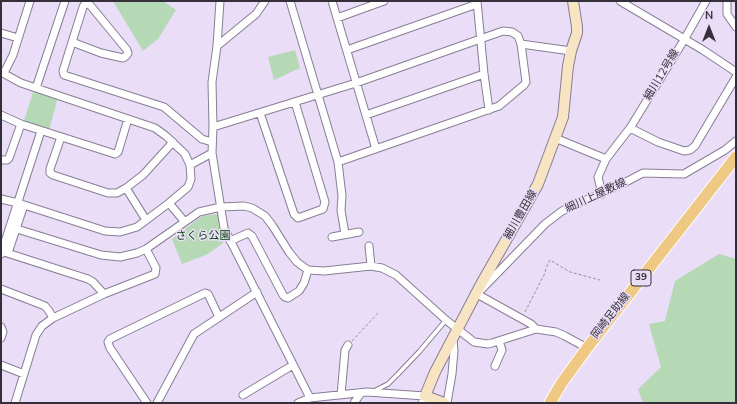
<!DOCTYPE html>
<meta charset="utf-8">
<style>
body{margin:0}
#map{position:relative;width:737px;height:404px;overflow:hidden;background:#eaddf7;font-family:"Nunito Sans",sans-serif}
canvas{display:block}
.frame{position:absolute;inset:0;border:2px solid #342f39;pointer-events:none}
.north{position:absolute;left:689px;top:8px;width:40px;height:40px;-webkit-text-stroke:3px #eaddf7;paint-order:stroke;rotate:0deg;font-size:11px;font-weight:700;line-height:16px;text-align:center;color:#342f39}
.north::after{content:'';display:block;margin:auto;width:14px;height:18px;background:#342f39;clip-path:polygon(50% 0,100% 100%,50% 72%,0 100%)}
</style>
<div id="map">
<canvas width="737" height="404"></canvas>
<div class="frame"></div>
<div class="north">N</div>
</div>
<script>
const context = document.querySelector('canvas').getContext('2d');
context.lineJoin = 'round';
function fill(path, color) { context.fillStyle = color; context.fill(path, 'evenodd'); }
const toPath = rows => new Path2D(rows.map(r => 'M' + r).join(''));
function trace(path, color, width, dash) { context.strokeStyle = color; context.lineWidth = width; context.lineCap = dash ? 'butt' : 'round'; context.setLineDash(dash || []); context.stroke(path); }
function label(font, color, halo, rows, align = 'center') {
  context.font = font + ' "Nunito Sans","Noto Sans JP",sans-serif'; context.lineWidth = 3; context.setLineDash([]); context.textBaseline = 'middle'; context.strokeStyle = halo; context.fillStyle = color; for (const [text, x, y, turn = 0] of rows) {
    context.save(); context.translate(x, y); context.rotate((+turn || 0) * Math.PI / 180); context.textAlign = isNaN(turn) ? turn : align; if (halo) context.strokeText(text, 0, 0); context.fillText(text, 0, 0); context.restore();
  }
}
fill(toPath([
 [113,1,163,1,176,10,158,39,143,51],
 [295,50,300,68,274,80,268,57],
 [34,89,58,97,49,130,24,121],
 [218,214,223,243,208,254,182,264,172,239,202,216],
 [719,254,736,259,736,403,643,403,638,389,661,367,649,324,665,321,675,281]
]), '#b5d9b4');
const lane = toPath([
 [374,391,388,384,398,374,419,352,446,320]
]);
const street = toPath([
 [220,1,217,46,212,82,213,127,212,153,224,228,310,398],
 [290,1,338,162,342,196,341,210,345,234],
 [332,1,376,149],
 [477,1,484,74,489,110],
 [620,1,703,50,736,72],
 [727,1,727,14,736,27],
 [337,18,384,1],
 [1,33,18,38],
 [72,42,101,53,123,58,126,56,128,53,127,50,90,5,88,4,85,4,83,7,63,71,64,75,164,107,202,139,212,142],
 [521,44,571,51],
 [217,46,256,14,265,1],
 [347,50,477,4],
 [1,72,21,83,155,128,166,136,185,154,190,165,191,179,188,187,169,203,137,227,120,232,105,231,18,203,1,199],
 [4,73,13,55,30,1],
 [36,88,65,1],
 [260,113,294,214,298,218,323,209,325,202,295,102],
 [1,115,21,124],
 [366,115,484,74],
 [213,127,356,83,503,31,512,32,518,36,521,44,526,82,524,85,499,106,338,162],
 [630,128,658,142,684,151,690,150,695,146,736,77],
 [61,137,50,169,50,173,53,175,108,193,117,193,126,188,143,175,173,142],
 [555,138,606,159],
 [1,160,7,160,9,158,21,124,115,154,118,152,128,119],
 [190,165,212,153],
 [126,188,146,220],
 [602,194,598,177,606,159,630,128,684,40,706,1],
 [169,203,184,221],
 [17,229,101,255,120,257,137,253,146,249,199,212,221,207,244,206,252,208,265,216,272,225,289,252,297,262,305,268,308,270,324,271,371,266,382,268,396,275,446,320,474,342,488,344,492,343,536,329,556,332,565,336,587,348],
 [332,237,359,232],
 [230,241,248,233,252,236,283,295,285,297,288,298,299,291,304,283,308,270],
 [369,246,371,266],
 [1,251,88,279,93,282,104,294],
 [8,253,24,205],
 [1,254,41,131],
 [1,289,45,306,49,311,53,318],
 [1,327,3,332,1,338],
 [536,329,531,324,477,294,545,224,562,211,624,183,643,173,684,174,725,150,736,141],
 [1,365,24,374],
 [495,366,502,350,499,341],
 [243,395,293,365],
 [341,395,345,350,348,345],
 [15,403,36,335,42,326,53,318,104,294,155,274,156,268,146,249],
 [147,403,110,348,108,342,110,339,205,293,208,294,219,317],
 [157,403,194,334,257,292],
 [298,403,310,398,367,392,425,396,422,403],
 [354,403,361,393],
 [447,403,452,374,454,351,453,339]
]);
const secondary = toPath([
 [444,403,425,396,435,372,480,286,538,184,563,117,568,66,571,51,577,33,577,27,573,1]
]);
const primary = toPath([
 [550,403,561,384,587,348,736,157]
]);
trace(lane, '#897d95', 5.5);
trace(street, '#897d95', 9);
trace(secondary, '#897d95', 12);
trace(primary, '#fff', 13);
trace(toPath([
 [525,312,545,273,546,268,550,260,570,272,600,280],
 [352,341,379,312]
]), '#988fa2', 1, [3, 2]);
trace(lane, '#fff', 3.5);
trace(street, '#fff', 7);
trace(secondary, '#f7e4c2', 10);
trace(primary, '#efc984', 11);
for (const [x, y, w] of [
 [641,278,20]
]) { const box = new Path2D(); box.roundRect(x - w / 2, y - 8, w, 16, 3); context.fillStyle = '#eaddf7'; context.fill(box); trace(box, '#342f39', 1); }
label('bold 10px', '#342f39', null, [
 ["39",641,278]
]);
label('11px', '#342f39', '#eaddf7', [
 ["細川12号線",662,75,-59],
 ["細川上屋敷線",596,196,-25],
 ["細川豊田線",521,215,-60],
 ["岡崎足助線",611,316,-52]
]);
label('11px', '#003c05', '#eaddf7', [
 ["さくら公園",203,236]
]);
</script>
